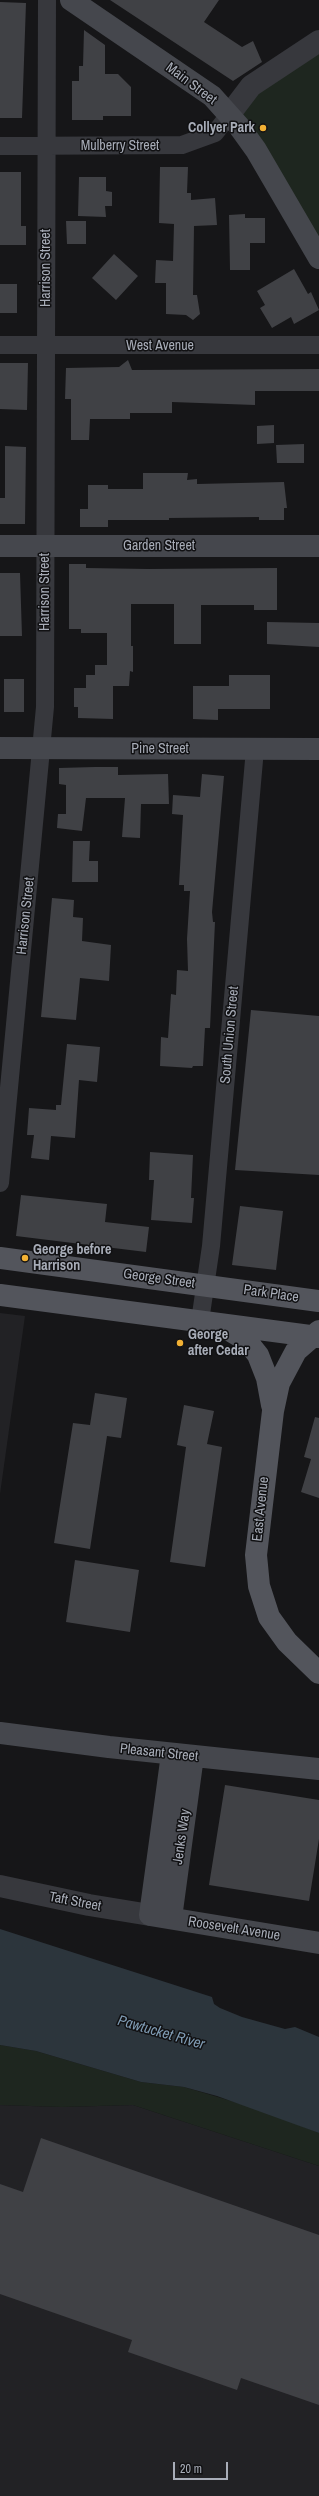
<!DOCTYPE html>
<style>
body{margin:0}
#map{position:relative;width:319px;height:2496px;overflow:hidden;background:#161618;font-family:"Archivo Narrow",sans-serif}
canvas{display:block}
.scale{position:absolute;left:173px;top:2462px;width:55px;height:18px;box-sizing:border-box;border:2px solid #a8adb8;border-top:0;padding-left:5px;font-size:12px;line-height:14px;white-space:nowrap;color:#a8adb8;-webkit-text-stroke:3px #111113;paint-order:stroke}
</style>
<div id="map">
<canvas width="319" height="2496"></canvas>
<div class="scale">20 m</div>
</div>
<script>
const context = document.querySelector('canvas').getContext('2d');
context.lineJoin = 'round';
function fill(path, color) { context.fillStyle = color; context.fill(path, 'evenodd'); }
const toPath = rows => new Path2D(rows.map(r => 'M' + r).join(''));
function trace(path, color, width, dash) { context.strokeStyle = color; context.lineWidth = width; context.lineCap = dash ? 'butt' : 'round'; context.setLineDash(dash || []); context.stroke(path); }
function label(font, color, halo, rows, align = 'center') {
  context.font = font + ' "Archivo Narrow",sans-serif'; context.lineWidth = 3; context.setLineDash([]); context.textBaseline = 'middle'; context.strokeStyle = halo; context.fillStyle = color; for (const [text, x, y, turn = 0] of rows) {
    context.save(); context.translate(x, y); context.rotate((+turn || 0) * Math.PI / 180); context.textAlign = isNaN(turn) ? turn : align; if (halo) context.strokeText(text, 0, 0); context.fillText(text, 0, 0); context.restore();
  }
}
fill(toPath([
 [0,1313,25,1316,0,1494],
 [0,2105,62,2107,133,2105,319,2166,319,2496,0,2496]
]), '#222225');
fill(toPath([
 [319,37,319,241,229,120],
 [0,2045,36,2051,141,2082,184,2087,258,2109,319,2133,319,2166,133,2105,62,2107,0,2105]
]), '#1e261f');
fill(toPath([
 [0,1929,212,1997,214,2004,220,2008,242,2017,285,2029,295,2027,319,2037,319,2133,217,2096,184,2087,141,2082,36,2051,0,2045]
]), '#2c353c');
fill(toPath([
 [110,0,219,0,204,22,242,47,253,41,262,62,233,81],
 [0,2,26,3,22,118,0,118],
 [84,30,105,45,105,74,118,74,131,87,131,116,103,116,103,120,72,120,72,81,79,81,79,66,83,66],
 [160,167,188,167,187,193,191,193,191,200,215,198,217,225,194,226,193,295,197,295,200,314,193,320,186,315,166,314,166,283,155,283,156,260,173,261,174,224,159,223],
 [0,172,21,172,21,226,26,226,26,245,0,245],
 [79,177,106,177,106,191,112,192,112,206,105,206,106,217,78,216],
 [245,214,245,218,265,218,265,243,250,243,250,270,230,270,229,215],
 [66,221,86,221,86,244,67,244],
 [114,254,138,276,116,300,92,278],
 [294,269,308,294,311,292,319,310,294,324,291,317,272,328,260,308,265,305,257,291],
 [0,284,17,284,17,313,0,313],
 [128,360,132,370,319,369,319,391,255,391,255,405,172,402,172,413,130,413,130,419,90,419,89,440,71,440,71,399,65,399,66,368,119,367],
 [0,363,28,363,27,410,0,409],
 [274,425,274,443,257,444,257,426],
 [304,444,304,463,277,463,276,445],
 [5,446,26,447,25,524,0,524,0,498,5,498],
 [143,473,188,473,187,480,197,479,197,484,284,482,287,508,284,508,284,520,259,520,259,517,169,518,169,520,108,520,108,527,80,527,80,509,88,509,88,485,108,485,108,489,143,489],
 [69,564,86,564,86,568,148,569,277,568,277,610,254,610,254,605,201,605,201,644,174,644,174,604,131,604,131,646,133,646,133,672,130,671,129,686,113,686,113,719,78,718,78,707,74,707,74,688,86,688,86,675,95,675,95,665,107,665,107,633,81,633,81,629,69,629],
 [0,573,20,573,22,636,0,636],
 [267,622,319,623,319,647,267,644],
 [229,675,270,675,270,709,218,709,218,720,193,719,193,686,229,686],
 [4,679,24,679,24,712,4,712],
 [95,767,118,767,118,775,168,774,169,804,141,804,140,838,122,837,125,798,86,798,82,831,57,828,58,814,66,814,66,785,59,784,59,768],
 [202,774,224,776,212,912,213,922,215,922,210,1028,205,1028,203,1066,193,1066,192,1068,160,1066,161,1037,168,1038,171,994,176,995,177,970,188,971,187,939,190,891,184,891,184,885,179,885,183,815,172,814,173,795,200,797],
 [73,841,90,841,89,861,98,861,98,882,72,882],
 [52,898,74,900,73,917,83,918,82,941,111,945,109,981,80,978,76,1020,41,1017],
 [251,1010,319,1016,319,1175,235,1170],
 [67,1044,100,1047,97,1082,79,1080,75,1138,51,1136,49,1160,31,1158,34,1135,27,1135,29,1108,56,1110,56,1105,61,1105],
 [150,1152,193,1155,191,1198,194,1198,192,1223,151,1220,154,1180,149,1180],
 [21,1195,107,1204,105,1222,149,1227,146,1252,16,1236],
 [240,1206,283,1211,276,1270,232,1265],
 [95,1393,127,1398,121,1438,107,1436,90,1549,54,1543,73,1423,90,1425],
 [184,1405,214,1411,207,1444,222,1447,205,1567,170,1562,186,1447,177,1445],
 [315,1417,319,1418,319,1498,301,1492,311,1459,304,1457],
 [75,1560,139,1570,130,1632,66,1622],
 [225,1785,319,1800,319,1839,309,1901,209,1885],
 [41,2138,319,2235,319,2405,241,2378,237,2390,128,2352,132,2340,0,2294,0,2184,23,2192]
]), '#404145');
trace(toPath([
 [0,146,182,145,215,133,229,115],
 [0,345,319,345],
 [0,1183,45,707,47,0],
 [200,1321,211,1246,255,749]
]), '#37383d', 18);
trace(toPath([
 [229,115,251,86,319,41],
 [0,1886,89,1905,150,1915]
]), '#37383d', 22);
trace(toPath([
 [71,0,212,96,238,125,256,150,319,258],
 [0,546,319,546],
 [0,748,319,749],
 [0,1733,109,1747,319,1769],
 [172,1754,150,1915,319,1943],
 [171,1918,193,1756]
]), '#45474d', 22);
trace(toPath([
 [0,1258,319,1301],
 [0,1295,319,1337],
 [224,1327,246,1340,258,1355,267,1378,272,1405],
 [319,1331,296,1351,279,1383,273,1411,256,1555,259,1586,269,1617,287,1642,319,1673]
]), '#53555c', 22);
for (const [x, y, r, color] of [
 [263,128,4,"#f2b134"],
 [25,1258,4,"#f2b134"],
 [180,1343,4,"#f2b134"]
]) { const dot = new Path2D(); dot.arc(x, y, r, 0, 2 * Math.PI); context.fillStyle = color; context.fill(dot); trace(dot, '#111113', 1.5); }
label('14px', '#a8adb8', '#111113', [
 ["Main Street",191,84,37],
 ["Mulberry Street",120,146],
 ["Harrison Street",46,268,-90],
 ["West Avenue",160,346],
 ["Garden Street",159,546],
 ["Harrison Street",45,592,-90],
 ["Pine Street",160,749],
 ["Harrison Street",26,916,-84],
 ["South Union Street",230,1035,-85],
 ["George Street",159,1279,8],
 ["Park Place",271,1294,8],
 ["East Avenue",261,1509,-84],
 ["Pleasant Street",159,1753,6],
 ["Jenks Way",182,1837,-82],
 ["Taft Street",75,1902,11],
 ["Roosevelt Avenue",234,1929,9]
]);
label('bold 14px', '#a8adb8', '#111113', [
 ["Collyer Park",255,128,"right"],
 ["George before",33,1250],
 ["Harrison",33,1266],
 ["George",188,1335],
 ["after Cedar",188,1351]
], 'left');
label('italic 15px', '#7f9bb3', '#111113', [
 ["Pawtucket River",161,2033,16]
]);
</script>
